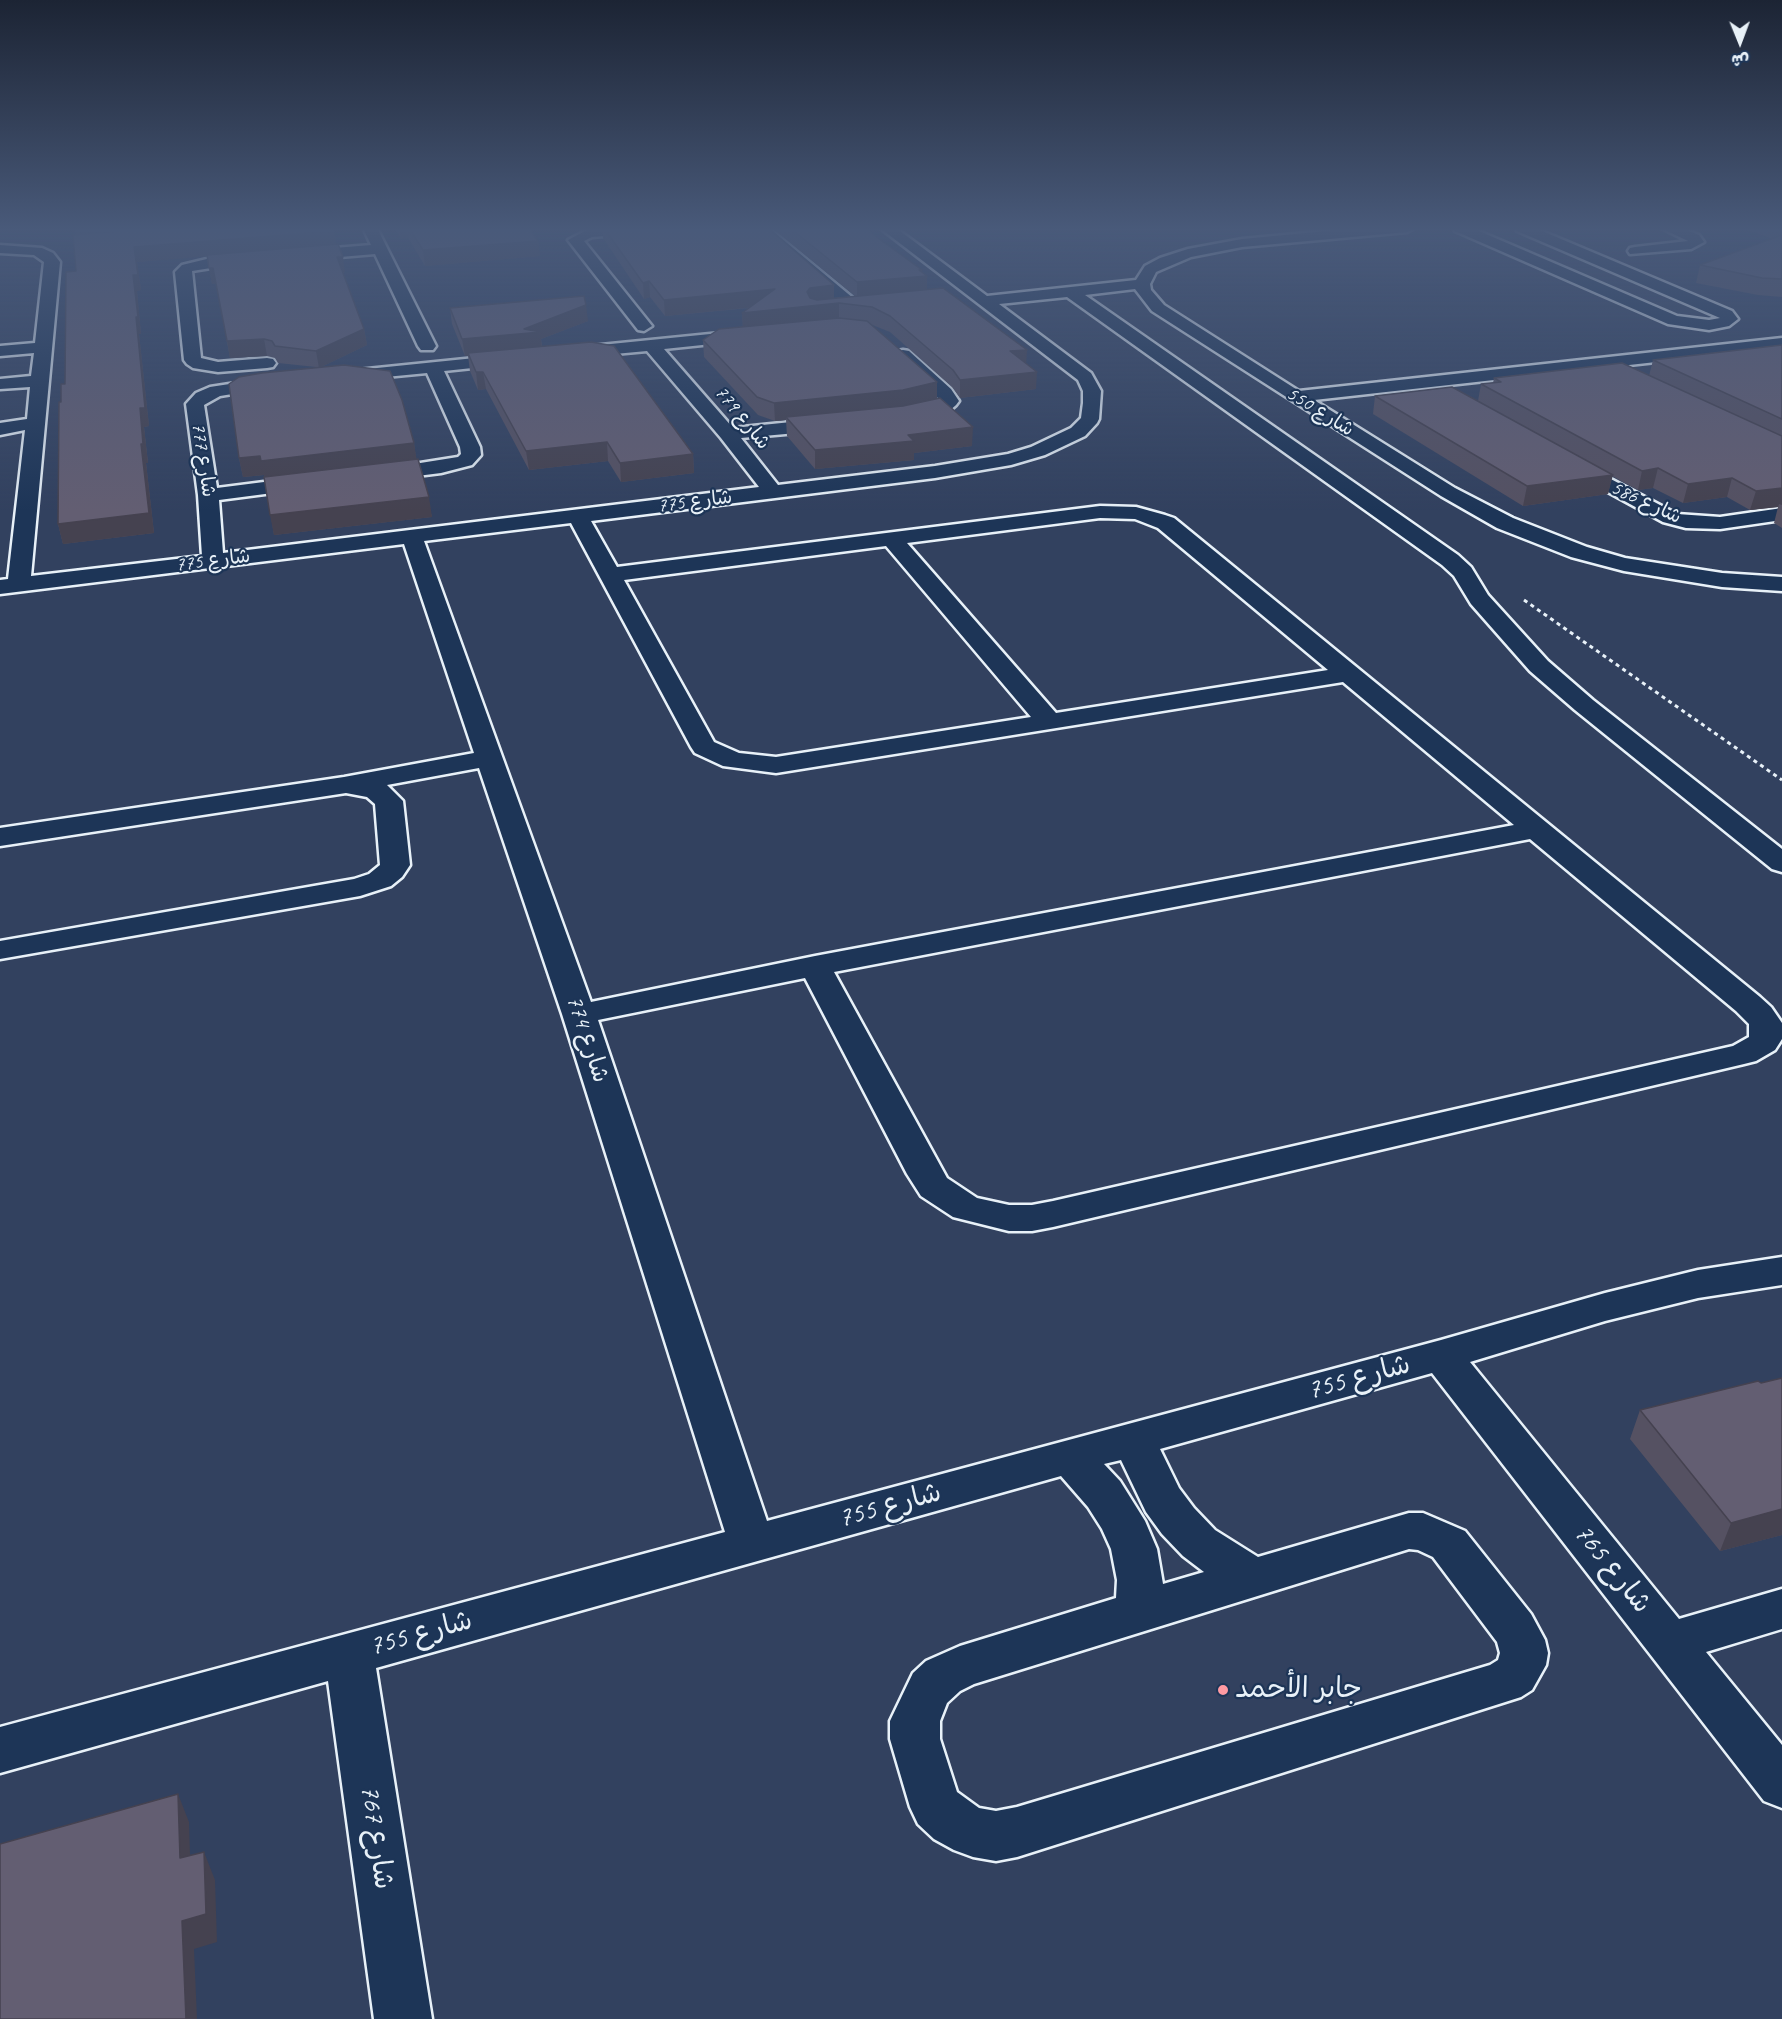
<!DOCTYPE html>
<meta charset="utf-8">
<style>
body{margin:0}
#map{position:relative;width:1782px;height:2019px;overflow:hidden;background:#32415f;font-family:Caveat,"Playpen Sans Arabic",sans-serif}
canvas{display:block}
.north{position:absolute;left:1710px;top:12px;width:60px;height:60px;-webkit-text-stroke:4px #1d3557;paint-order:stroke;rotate:179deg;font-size:16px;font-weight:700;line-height:24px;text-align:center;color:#e8f1f8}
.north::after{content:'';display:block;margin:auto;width:21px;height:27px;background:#e8f1f8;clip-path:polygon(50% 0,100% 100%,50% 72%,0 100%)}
</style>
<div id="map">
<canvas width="1782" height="2019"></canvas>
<div class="north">ش</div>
</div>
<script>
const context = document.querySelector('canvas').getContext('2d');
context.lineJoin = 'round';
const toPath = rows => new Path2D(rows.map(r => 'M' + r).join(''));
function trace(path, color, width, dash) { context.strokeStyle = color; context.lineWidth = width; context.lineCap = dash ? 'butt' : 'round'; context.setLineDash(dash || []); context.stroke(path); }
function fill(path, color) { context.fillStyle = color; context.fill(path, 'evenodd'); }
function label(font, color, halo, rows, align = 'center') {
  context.font = font + ' Caveat,"Playpen Sans Arabic",sans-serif'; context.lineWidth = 4.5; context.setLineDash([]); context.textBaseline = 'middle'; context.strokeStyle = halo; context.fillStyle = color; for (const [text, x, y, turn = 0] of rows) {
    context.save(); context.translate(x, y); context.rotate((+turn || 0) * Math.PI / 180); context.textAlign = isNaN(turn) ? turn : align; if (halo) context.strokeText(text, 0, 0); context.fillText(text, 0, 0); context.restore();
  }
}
const minor = toPath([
 [365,228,378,230,436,346,433,350,421,350,418,346,375,254,211,268,192,271,201,358,218,362,267,358,273,359,276,363,273,367,267,368,218,372,193,368,187,364,184,360,175,272,182,265,211,258,371,245,364,230,365,228],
 [659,228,652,232,592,237,584,241,652,326,644,331,638,330,568,240,589,229,659,228],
 [753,228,769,228,859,303,861,306,859,309,847,309,753,228],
 [880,228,896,228,987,296,1136,280,1145,266,1160,258,1188,249,1242,239,1358,228,1414,228,1407,232,1242,247,1191,257,1156,272,1150,284,1151,290,1164,305,1299,391,1782,338,1782,348,1314,400,1455,488,1513,518,1587,547,1625,558,1722,573,1782,577,1782,591,1722,587,1624,571,1571,557,1497,528,1441,496,1152,311,1135,289,1085,295,1458,555,1471,567,1488,595,1548,661,1593,700,1782,849,1782,872,1772,869,1575,710,1530,671,1471,604,1454,576,1442,565,1067,297,999,304,1091,373,1101,391,1099,419,1097,423,1085,436,1045,455,1011,465,935,478,591,521,617,567,1100,506,1136,507,1165,515,1174,518,1760,997,1771,1007,1782,1023,1782,1039,1775,1050,1756,1061,1744,1064,1053,1227,1032,1231,1009,1231,953,1217,921,1196,907,1174,805,978,598,1020,767,1521,1441,1340,1605,1293,1698,1270,1782,1257,1782,1285,1698,1298,1605,1321,1470,1362,1679,1619,1782,1589,1782,1629,1706,1652,1782,1745,1782,1808,1764,1801,1432,1373,1160,1449,1179,1488,1194,1508,1215,1530,1258,1557,1409,1513,1423,1513,1465,1531,1531,1614,1545,1640,1548,1653,1546,1665,1532,1690,1521,1697,1017,1857,996,1861,973,1857,954,1850,934,1839,918,1824,910,1807,890,1739,890,1721,913,1673,926,1661,960,1646,1116,1598,1117,1580,1111,1549,1102,1529,1088,1507,1061,1476,376,1668,432,2019,374,2019,328,1681,0,1773,0,1727,725,1532,562,1014,479,768,387,785,403,801,410,865,402,877,391,886,360,896,0,959,0,941,354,879,369,874,380,865,375,804,367,797,346,793,0,846,0,828,344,777,474,753,404,544,0,594,0,580,8,579,25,430,0,435,0,423,27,419,30,387,0,389,0,379,31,376,34,353,0,356,0,346,35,343,44,262,34,255,0,253,0,245,42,248,53,253,60,262,31,576,202,556,198,495,186,404,196,393,210,387,275,377,281,378,284,382,281,386,220,396,204,405,217,488,311,476,318,478,321,482,318,486,311,488,219,500,223,553,759,487,721,438,647,351,571,358,565,357,562,353,565,349,571,348,750,330,756,331,758,335,756,339,750,340,664,349,733,428,830,418,837,420,839,424,837,428,830,430,741,438,778,485,935,466,1008,454,1031,447,1071,428,1081,418,1083,403,1083,391,1078,380,880,228],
 [1100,518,1135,519,1158,528,1328,670,1056,713,907,543,1100,518],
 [571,523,691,747,695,753,723,766,776,773,1343,682,1514,825,815,956,591,1002,424,541,571,523],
 [886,546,1031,717,776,757,739,753,714,742,624,580,886,546],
 [1530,839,1736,1011,1749,1024,1749,1037,1733,1046,1053,1201,1032,1205,1009,1205,977,1198,947,1178,834,972,1530,839],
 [1121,1460,1146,1512,1162,1534,1183,1556,1204,1572,1163,1584,1157,1549,1145,1521,1120,1481,1104,1464,1121,1460],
 [1409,1549,1418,1550,1433,1557,1497,1642,1500,1653,1498,1660,1490,1665,1017,1807,996,1811,979,1808,957,1792,940,1739,940,1721,947,1703,960,1691,974,1684,1409,1549],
 [1453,228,1472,228,1677,316,1709,320,1720,318,1517,231,1515,228,1535,228,1732,311,1738,319,1729,326,1709,330,1668,324,1455,231,1453,228],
 [1661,228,1681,228,1699,235,1704,242,1691,249,1630,254,1628,251,1630,248,1635,247,1688,241,1661,228],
 [903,350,909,351,951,389,959,401,956,405,948,412,905,422,898,420,896,416,898,412,935,404,940,400,897,359,894,355,897,351,903,350],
 [514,354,520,355,523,359,520,363,444,371,480,447,481,455,472,465,441,473,377,481,370,479,367,475,370,471,458,457,461,454,460,447,427,373,344,381,338,380,335,376,338,372,514,354],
 [1571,458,1677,514,1720,517,1782,508,1782,520,1720,529,1686,528,1663,522,1564,468,1561,464,1564,460,1571,458]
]);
trace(minor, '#e8f1f8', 5);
trace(toPath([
 [1524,600,1782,780]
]), '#e8f1f8', 3, [4, 4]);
fill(minor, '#1d3557');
fill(toPath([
 [395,228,559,228,530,230,538,241,540,256,425,266,408,238,401,239],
 [602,228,768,228,834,285,834,298,855,296,772,228,864,228,922,273,927,290,1026,364,1036,389,960,398,952,387,890,332,870,324,937,382,937,399,972,446,914,453,914,460,815,469,787,436,786,420,775,421,758,415,704,357,703,340,743,327,742,313,749,308,665,316,650,297,644,299,603,238],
 [1742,228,1782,228,1782,297,1758,295,1696,283,1700,265,1772,239],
 [334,231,336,244,345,272,343,273,364,329,367,345,321,367,414,443,416,459,432,517,274,535,264,475,243,477,239,458,316,367,278,363,275,358,267,356,230,358,216,283,212,284,207,256,137,262,141,290,137,291,141,334,139,334,149,426,144,427,148,463,146,463,154,533,63,544,58,524,61,402,65,384,76,271,76,235],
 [450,308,588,321,541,339,542,346,693,454,694,473,621,482,608,461,529,470,486,389,478,390,470,371,468,356,465,356,452,324],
 [1782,345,1782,528,1774,523,1778,507,1750,510,1727,497,1683,503,1653,488,1638,490,1612,476,1608,494,1523,506,1373,414,1375,396,1478,401,1481,384,1493,383,1494,378,1649,376,1653,360],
 [1640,1410,1782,1535,1720,1551,1630,1439]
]), '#555162');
fill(toPath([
 [74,228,177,228,76,236],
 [400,228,407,228,408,238,401,239],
 [521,228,559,228,521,231],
 [334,231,336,246,137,262,141,290,137,291,141,334,139,334,149,426,144,427,148,463,146,463,154,533,63,544,58,524,141,444,133,275,134,247],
 [538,241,540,256,425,266,423,250],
 [337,257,343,257,345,272,339,273],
 [209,268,213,268,217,283,212,284],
 [922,270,922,276,927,276,927,292,857,298,857,282],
 [649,281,650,297,644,299,643,283],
 [834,285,834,300,839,303,839,320,743,329,742,313,807,292,810,288],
 [775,289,775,305,665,316,664,300],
 [586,305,588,321,541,339,542,349,468,353,468,356,465,356,462,339,524,329],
 [364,329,367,345,319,368,316,351],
 [264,339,267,356,230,358,227,341],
 [1027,350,1026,367,1010,351],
 [476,372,483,372,486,389,478,390],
 [1037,372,1036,389,960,398,960,380],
 [937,382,937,400,903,408,786,417,786,420,775,421,774,403],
 [973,427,972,446,914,453,914,460,815,469,815,450,908,435],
 [607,442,608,461,529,470,526,451],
 [414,443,417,462,265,480,264,475,243,477,239,458],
 [693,454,694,473,621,482,620,463],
 [1658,468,1653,488,1638,490,1642,471],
 [1613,475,1608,494,1523,506,1527,486],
 [1732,478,1727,497,1683,503,1688,484],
 [1782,488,1782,505,1779,504,1778,507,1750,510,1756,491],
 [429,497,432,517,274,535,270,515],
 [1782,1509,1782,1535,1720,1551,1731,1523],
 [178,1794,189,1822,191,1887,180,1858],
 [204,1852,215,1880,217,1942,194,1949,197,2019,186,2019,182,1921]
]), '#454250');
const building = toPath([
 [156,228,333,228,334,231,134,247,138,275,133,275,138,317,136,317,145,408,140,408,143,444,141,444,149,513,58,524,59,402,61,402,61,384,65,384,66,272,76,271,73,235,156,228],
 [409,228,528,228,538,241,423,250,409,228],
 [604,228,768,228,834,285,810,288,807,292,810,298,817,300,943,288,1027,350,1010,351,1037,372,960,380,953,370,890,316,872,307,839,303,742,313,775,289,664,300,649,281,643,283,604,228],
 [790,228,864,228,922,270,919,270,927,276,857,282,790,228],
 [1782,235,1782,279,1762,278,1700,265,1782,235],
 [338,244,343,257,337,257,364,329,316,351,275,346,272,341,264,339,227,341,213,268,209,268,207,255,338,244],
 [584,296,586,305,524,329,541,332,462,339,450,308,584,296],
 [839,318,867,321,937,382,903,390,774,403,757,397,703,340,719,329,839,318],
 [591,342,614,346,693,454,620,463,607,442,526,451,483,372,476,372,468,353,591,342],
 [1782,345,1782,419,1653,360,1782,345],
 [1622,363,1782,436,1782,488,1756,491,1732,478,1688,484,1658,468,1642,471,1481,384,1501,382,1494,378,1622,363],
 [344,365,390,371,402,400,414,443,261,461,260,456,239,458,229,384,239,377,262,373,344,365],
 [1452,387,1613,475,1527,486,1375,396,1452,387],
 [940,398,973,427,908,435,914,441,815,450,786,417,903,406,940,398],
 [418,459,429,497,270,515,264,477,418,459],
 [1782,1378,1782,1509,1731,1523,1640,1410,1758,1381,1761,1383,1782,1378],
 [178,1794,180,1858,204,1852,206,1914,182,1921,186,2019,0,2019,0,1844,178,1794]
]);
fill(building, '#635e72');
trace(building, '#454250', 1.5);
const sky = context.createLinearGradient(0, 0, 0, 511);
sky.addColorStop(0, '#1c2434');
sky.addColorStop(0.45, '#495a7a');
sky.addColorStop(1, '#495a7a00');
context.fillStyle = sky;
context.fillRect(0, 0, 1782, 511);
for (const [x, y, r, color] of [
 [1223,1690,6,"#ff9aa2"]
]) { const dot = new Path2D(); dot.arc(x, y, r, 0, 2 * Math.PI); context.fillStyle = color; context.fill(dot); trace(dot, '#1d3557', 2); }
label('20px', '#e8f1f8', '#1d3557', [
 ["شارع 550",1320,412,32],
 ["شارع 779",742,418,51],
 ["شارع 777",203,460,82],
 ["شارع 775",695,502,-7],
 ["شارع 586",1646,503,25],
 ["شارع 775",213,561,-7]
]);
label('24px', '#e8f1f8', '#1d3557', [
 ["شارع 774",587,1039,72]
]);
label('28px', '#e8f1f8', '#1d3557', [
 ["شارع 755",1359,1378,-15],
 ["شارع 755",890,1506,-15],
 ["شارع 765",1612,1569,51],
 ["شارع 755",421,1634,-15],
 ["شارع 767",376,1837,82]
]);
label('28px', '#e8f1f8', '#1d3557', [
 ["جابر الأحمد",1235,1690]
], 'left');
</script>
